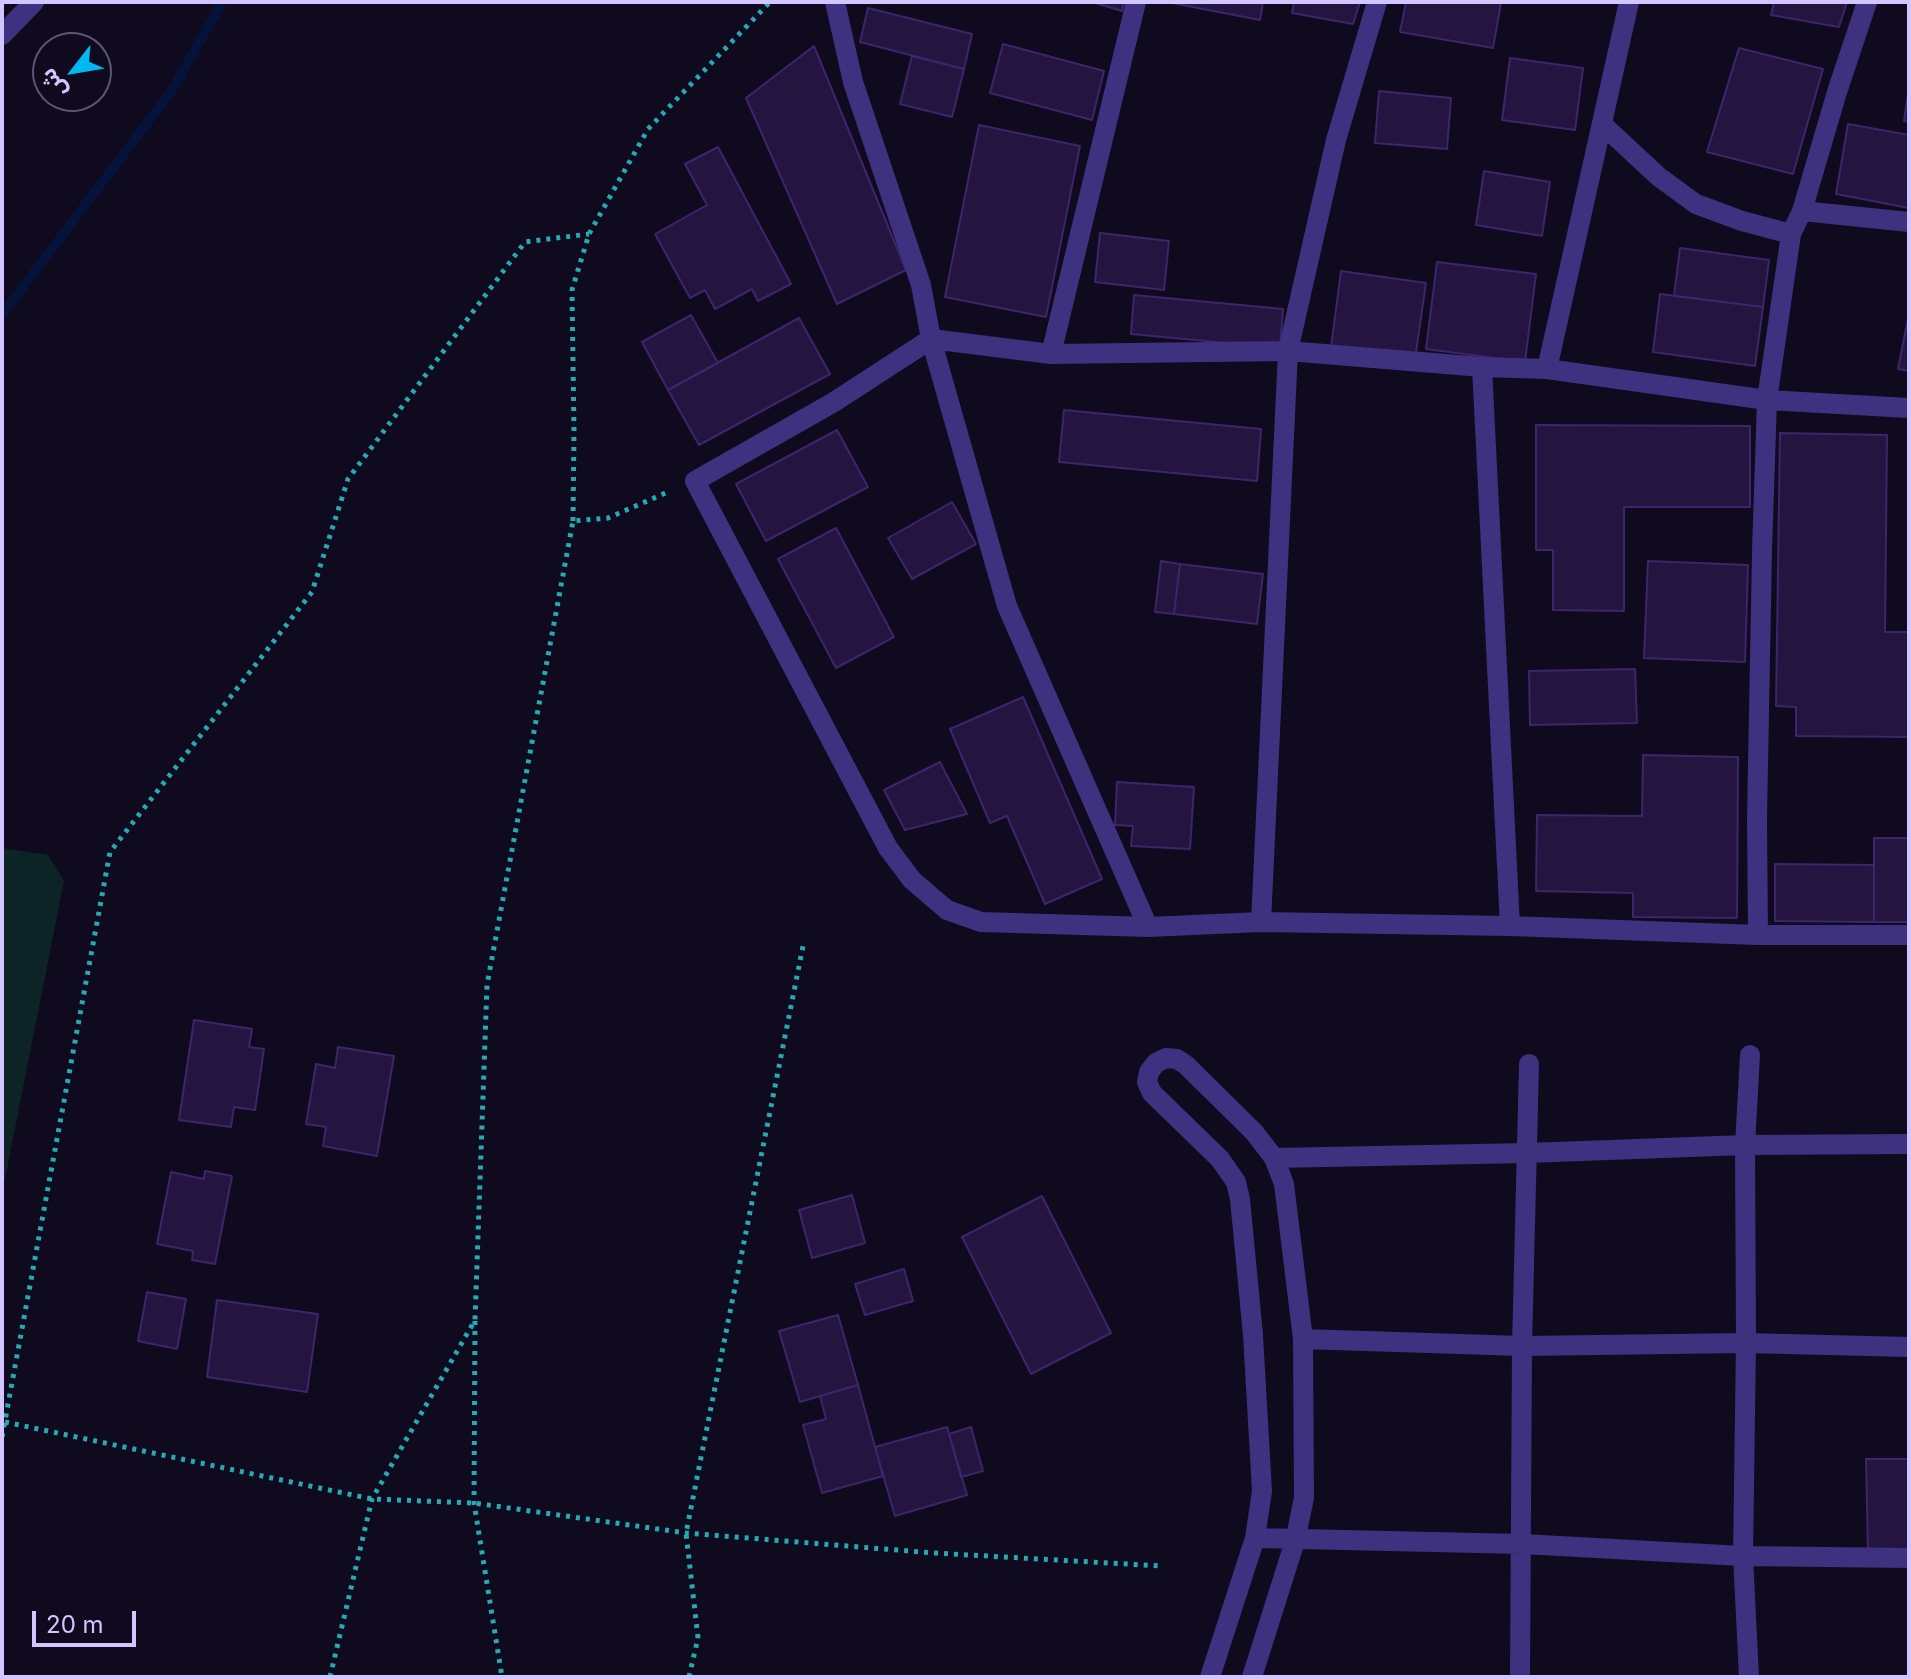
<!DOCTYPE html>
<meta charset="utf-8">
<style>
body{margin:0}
#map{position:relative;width:1911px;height:1679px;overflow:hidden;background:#0f0a1d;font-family:Inter,"Noto Sans Arabic",sans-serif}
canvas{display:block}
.frame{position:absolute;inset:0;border:4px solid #d3c5ff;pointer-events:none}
.north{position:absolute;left:32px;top:32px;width:80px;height:80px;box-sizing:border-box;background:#0f0a1d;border:2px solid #5d5577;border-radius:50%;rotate:239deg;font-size:22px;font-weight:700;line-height:32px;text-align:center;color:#d3c5ff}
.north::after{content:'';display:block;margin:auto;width:28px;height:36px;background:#00b9f0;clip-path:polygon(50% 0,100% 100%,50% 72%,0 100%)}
.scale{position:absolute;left:32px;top:1611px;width:104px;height:36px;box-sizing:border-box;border:4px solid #d3c5ff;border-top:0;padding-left:10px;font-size:24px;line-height:28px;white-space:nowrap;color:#d3c5ff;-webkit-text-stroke:6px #0f0a1d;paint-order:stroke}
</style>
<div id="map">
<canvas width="1911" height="1679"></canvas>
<div class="frame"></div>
<div class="north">ش</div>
<div class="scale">20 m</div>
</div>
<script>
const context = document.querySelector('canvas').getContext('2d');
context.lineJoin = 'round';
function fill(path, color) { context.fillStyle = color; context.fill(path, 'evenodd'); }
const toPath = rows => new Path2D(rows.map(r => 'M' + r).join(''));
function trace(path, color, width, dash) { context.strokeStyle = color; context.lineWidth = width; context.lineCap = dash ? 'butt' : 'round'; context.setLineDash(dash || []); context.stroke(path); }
fill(toPath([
 [2,848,48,855,64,881,2,1194]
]), '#0d2427');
trace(toPath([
 [2,315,172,90,222,2]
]), '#05123a', 10);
const building = toPath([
 [1092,2,1124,2,1122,11,1092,2],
 [1167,2,1263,2,1260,20,1167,2],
 [1294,2,1360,2,1353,24,1292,13,1294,2],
 [1406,2,1501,3,1493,48,1400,32,1406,2],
 [1774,2,1847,2,1839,27,1771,15,1774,2],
 [868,8,972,34,964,69,860,42,868,8],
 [1003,44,1104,71,1092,120,990,93,1003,44],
 [814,46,906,270,837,304,746,98,814,46],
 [1739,48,1823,69,1793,174,1707,152,1739,48],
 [912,56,964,69,952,117,900,104,912,56],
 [1510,58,1583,68,1575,130,1502,120,1510,58],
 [1909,87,1909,122,1904,121,1909,87],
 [1379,91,1451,98,1447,149,1375,143,1379,91],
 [1848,124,1909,135,1909,208,1836,194,1848,124],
 [979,125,1080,146,1046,317,945,297,979,125],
 [718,147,791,284,758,301,752,289,715,309,705,290,690,298,655,234,707,205,685,164,718,147],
 [1484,171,1550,182,1542,236,1476,225,1484,171],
 [1100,233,1169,241,1164,290,1095,282,1100,233],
 [1680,248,1769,260,1763,307,1674,296,1680,248],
 [1437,262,1536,274,1525,362,1426,349,1437,262],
 [1341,271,1426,283,1415,359,1331,347,1341,271],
 [1660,294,1763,307,1755,366,1653,352,1660,294],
 [1134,295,1283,309,1280,348,1131,334,1134,295],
 [1909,313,1909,371,1898,369,1909,313],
 [691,315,718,363,668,390,642,342,691,315],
 [799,318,830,374,699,445,668,390,799,318],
 [1064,410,1261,429,1257,481,1059,462,1064,410],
 [1536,425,1750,426,1750,507,1624,507,1624,611,1553,610,1553,550,1536,550,1536,425],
 [837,430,868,487,766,541,736,484,837,430],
 [1780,433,1887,435,1885,632,1909,632,1909,737,1796,736,1796,707,1776,706,1780,433],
 [952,502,976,544,912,579,888,538,952,502],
 [836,528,894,637,836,668,778,559,836,528],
 [1161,561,1180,564,1174,614,1155,612,1161,561],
 [1648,561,1748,565,1745,662,1644,658,1648,561],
 [1180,564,1263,574,1257,624,1174,614,1180,564],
 [1635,669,1637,723,1530,725,1529,671,1635,669],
 [1023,697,1102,879,1045,904,1007,816,990,823,950,729,1023,697],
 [1643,755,1738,757,1737,918,1633,917,1633,893,1536,891,1537,815,1642,816,1643,755],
 [940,762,967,814,905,830,884,790,940,762],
 [1117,782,1194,787,1190,849,1131,846,1133,826,1115,825,1117,782],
 [1874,838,1909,838,1909,922,1874,922,1874,838],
 [1775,864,1874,865,1874,922,1775,921,1775,864],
 [194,1020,252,1029,249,1047,264,1049,255,1110,234,1107,231,1127,179,1120,194,1020],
 [338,1047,394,1056,377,1156,323,1146,326,1127,306,1124,316,1064,335,1068,338,1047],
 [205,1171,232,1176,215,1264,192,1260,193,1251,157,1244,171,1172,204,1179,205,1171],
 [852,1195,865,1243,812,1258,799,1210,852,1195],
 [1042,1196,1111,1333,1031,1374,962,1237,1042,1196],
 [904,1269,913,1301,865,1315,855,1284,904,1269],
 [147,1292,186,1299,177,1349,138,1341,147,1292],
 [217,1300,318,1314,307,1392,207,1377,217,1300],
 [838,1315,858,1385,800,1402,779,1331,838,1315],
 [858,1385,883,1476,822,1493,803,1425,826,1419,820,1396,858,1385],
 [947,1427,967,1495,895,1516,875,1447,947,1427],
 [971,1427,983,1471,961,1477,949,1434,971,1427],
 [1866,1459,1909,1459,1909,1552,1868,1552,1866,1459]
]);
fill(building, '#23153f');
trace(building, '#3c256c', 2);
trace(toPath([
 [573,521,574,431,572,290,589,234,648,129,770,2],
 [475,1321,474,1503,502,1677],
 [5,1422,372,1499,474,1503,686,1533,934,1553,1161,1566],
 [2,1437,110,852,312,592,348,479,525,242,589,234],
 [330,1677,372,1499,475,1320,487,985,573,521,608,518,670,491],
 [689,1677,698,1638,686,1533,804,941]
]), '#24aab4', 5, [4, 6]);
trace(toPath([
 [835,2,853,82,921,285,931,339,1007,606,1148,927],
 [2,35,34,2],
 [1603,125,1659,177,1696,204,1742,221,1791,234],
 [1802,211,1909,222],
 [1051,354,1136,2],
 [1482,367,1510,926],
 [1547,369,1629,2],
 [1909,408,1767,400,1547,369,1482,367,1288,351,1051,354,931,339,834,402,695,481,888,848,912,880,947,910,981,922,1148,927,1261,922,1510,926,1758,935,1909,935],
 [1261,922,1288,351,1336,140,1377,2],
 [1758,935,1757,819,1762,551,1767,400,1791,234,1802,211,1837,92,1867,2],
 [1274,1158,1527,1153,1745,1145,1909,1144],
 [1303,1339,1522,1346,1746,1343,1909,1347],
 [1255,1538,1522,1544,1743,1556,1909,1558],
 [1210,1677,1255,1538,1262,1491,1253,1335,1240,1199,1236,1182,1220,1159,1152,1093,1147,1082,1149,1072,1156,1063,1166,1058,1177,1059,1186,1065,1254,1132,1274,1158,1284,1184,1303,1339,1304,1498,1295,1541,1252,1677],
 [1520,1677,1522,1346,1529,1064],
 [1749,1677,1743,1556,1746,1343,1745,1145,1750,1055]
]), '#3e317f', 20);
</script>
